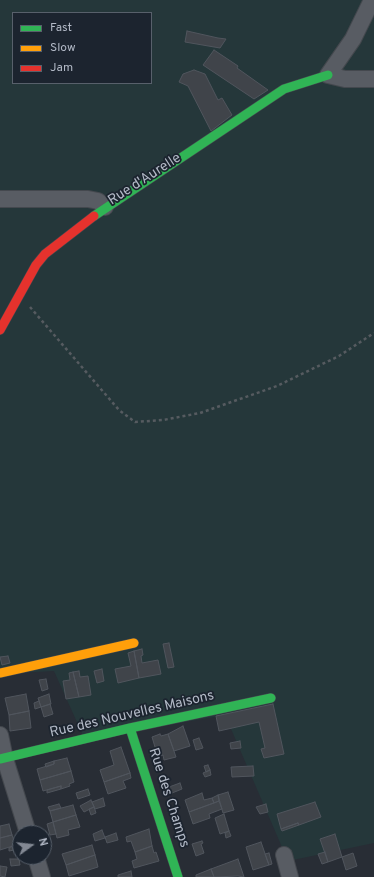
<!DOCTYPE html>
<style>
body{margin:0}
#map{position:relative;width:374px;height:877px;overflow:hidden;background:#282d35;font-family:Overpass,sans-serif}
canvas{display:block}
.legend{position:absolute;left:12px;top:12px;width:140px;height:72px;box-sizing:border-box;background:#1c242f;border:1px solid #58606b;margin:0;padding:5px 7px;list-style:none;font-size:12px;color:#b2b9c6}
.legend li{display:flex;align-items:center;gap:8px;height:20px}
.legend b{width:20px;border:1px solid #58606b}
.north{position:absolute;left:12px;top:825px;width:40px;height:40px;box-sizing:border-box;background:#1c242f;border:1px solid #58606b;border-radius:50%;rotate:75deg;font-size:11px;font-weight:700;line-height:16px;text-align:center;color:#b2b9c6}
.north::after{content:'';display:block;margin:auto;width:14px;height:18px;background:#828893;clip-path:polygon(50% 0,100% 100%,50% 72%,0 100%)}
</style>
<div id="map">
<canvas width="374" height="877"></canvas>
<ul class="legend">
<li><b style="height:5px;background:#30b455"></b>Fast</li>
<li><b style="height:5px;background:#ff9f0a"></b>Slow</li>
<li><b style="height:5px;background:#e5322d"></b>Jam</li>
</ul>
<div class="north">N</div>
</div>
<script>
const context = document.querySelector('canvas').getContext('2d');
context.lineJoin = 'round';
function fill(path, color) { context.fillStyle = color; context.fill(path, 'evenodd'); }
const toPath = rows => new Path2D(rows.map(r => 'M' + r).join(''));
function trace(path, color, width, dash) { context.strokeStyle = color; context.lineWidth = width; context.lineCap = dash ? 'butt' : 'round'; context.setLineDash(dash || []); context.stroke(path); }
function label(font, color, halo, rows, align = 'center') {
  context.font = font + ' Overpass,sans-serif'; context.lineWidth = 3.5; context.setLineDash([]); context.textBaseline = 'middle'; context.strokeStyle = halo; context.fillStyle = color; for (const [text, x, y, turn = 0] of rows) {
    context.save(); context.translate(x, y); context.rotate((+turn || 0) * Math.PI / 180); context.textAlign = isNaN(turn) ? turn : align; if (halo) context.strokeText(text, 0, 0); context.fillText(text, 0, 0); context.restore();
  }
}
fill(toPath([
 [0,0,374,0,374,843,288,861,225,715,85,740,54,671,0,674],
 [13,13,151,13,151,83,13,83]
]), '#25373a');
const building = toPath([
 [187,31,218,38,226,39,220,48,185,42,187,31],
 [214,50,238,66,237,68,268,90,254,99,203,65,214,50],
 [194,70,205,74,218,100,222,98,232,115,211,131,188,86,179,82,183,74,194,70],
 [169,643,174,667,168,668,163,644,169,643],
 [142,649,143,655,141,656,142,663,158,660,161,674,139,678,134,651,142,649],
 [134,651,139,678,118,683,115,669,131,666,128,653,134,651],
 [8,656,10,663,2,665,0,657,8,656],
 [102,669,104,681,97,683,94,671,102,669],
 [79,671,80,677,88,676,91,695,79,697,73,672,79,671],
 [73,672,79,697,66,699,63,681,70,680,69,673,73,672],
 [46,679,48,689,42,691,39,680,46,679],
 [26,694,29,711,9,715,5,698,26,694],
 [49,694,51,704,41,707,38,698,49,694],
 [39,701,41,707,35,709,34,703,39,701],
 [50,704,53,714,44,717,41,707,50,704],
 [273,704,284,754,264,758,261,749,265,748,259,722,219,731,216,716,273,704],
 [29,711,31,728,10,731,9,715,29,711],
 [183,726,190,746,174,751,168,734,183,726],
 [160,734,161,736,168,734,176,757,164,760,163,755,158,757,152,737,160,734],
 [199,738,203,748,196,750,193,740,199,738],
 [240,741,241,748,231,749,230,743,240,741],
 [121,747,130,773,104,782,100,770,114,765,110,751,121,747],
 [67,758,71,771,40,780,37,769,54,764,54,761,67,758],
 [54,761,54,764,46,767,45,764,54,761],
 [208,765,210,770,206,772,204,766,208,765],
 [253,766,254,776,232,777,231,767,253,766],
 [210,770,211,775,205,777,203,773,210,770],
 [71,771,74,782,69,784,70,786,61,789,61,786,43,791,40,780,71,771],
 [130,773,131,778,123,781,126,788,108,794,104,782,130,773],
 [180,783,182,789,172,793,169,787,180,783],
 [61,786,61,789,47,793,47,790,61,786],
 [88,789,90,795,78,799,76,793,88,789],
 [228,792,234,810,223,813,218,795,228,792],
 [202,793,204,800,212,798,214,803,189,812,185,800,202,793],
 [218,795,219,801,214,803,212,798,218,795],
 [103,798,105,806,95,809,92,802,103,798],
 [91,800,94,807,84,812,80,806,91,800],
 [219,801,222,809,209,814,210,818,193,824,189,812,219,801],
 [315,802,321,817,299,825,298,823,281,829,277,814,315,802],
 [59,804,61,808,50,811,48,807,59,804],
 [266,804,268,812,260,814,256,807,266,804],
 [73,805,76,815,53,822,50,811,73,805],
 [94,807,96,813,91,815,89,809,94,807],
 [224,814,229,831,220,834,215,818,224,814],
 [76,815,80,827,68,830,69,835,57,838,53,822,76,815],
 [53,822,56,834,50,835,47,824,53,822],
 [298,823,299,825,282,831,281,829,298,823],
 [9,824,12,835,0,838,0,826,9,824],
 [149,829,152,846,135,852,131,841,127,842,126,837,149,829],
 [102,830,105,838,95,841,93,834,102,830],
 [229,831,231,836,226,838,225,833,229,831],
 [116,833,118,840,107,843,105,837,116,833],
 [335,834,342,857,353,853,357,866,346,870,342,857,328,862,320,839,335,834],
 [12,835,16,845,0,850,0,838,12,835],
 [202,841,203,843,201,844,204,853,196,856,192,844,202,841],
 [261,842,269,865,253,870,246,847,261,842],
 [92,845,95,855,66,865,62,854,92,845],
 [13,846,14,850,9,851,9,848,13,846],
 [152,846,154,853,156,852,159,861,134,868,132,861,137,859,135,852,152,846],
 [325,852,328,862,322,864,318,854,325,852],
 [269,853,272,864,269,865,265,854,269,853],
 [95,855,98,867,69,876,66,865,95,855],
 [10,859,19,859,20,865,11,866,10,859],
 [238,859,244,877,238,876,214,877,211,869,238,859],
 [0,866,7,867,5,877,0,876,0,866],
 [211,869,214,877,196,877,196,875,211,869],
 [131,871,132,877,118,877,118,875,131,871]
]);
fill(building, '#40444a');
trace(building, '#50555d', 1);
const street = toPath([
 [372,0,353,39,328,75,345,79,374,79],
 [0,199,88,199,98,201,105,207],
 [0,735,5,759,28,833],
 [284,855,290,877],
 [36,857,42,877]
]);
const fast = toPath([
 [94,216,284,89,328,75],
 [130,728,178,877],
 [0,759,130,728,271,698]
]);
const slow = toPath([
 [0,673,134,643]
]);
const jam = toPath([
 [0,330,36,265,45,254,94,216]
]);
trace(street, '#44484e', 18);
trace(fast, '#44484e', 10);
trace(slow, '#44484e', 10);
trace(jam, '#44484e', 10);
trace(toPath([
 [30,307,119,410,135,422,163,420,200,413,277,386,339,356,374,333]
]), '#565b60', 2.5, [3, 3]);
trace(street, '#585c63', 16);
trace(fast, '#30b455', 9);
trace(slow, '#ff9f0a', 9);
trace(jam, '#e5322d', 9);
label('14px', '#b2b9c6', '#1c242f', [
 ["Rue d'Aurelle",145,180,-33],
 ["Rue des Nouvelles Maisons",132,715,-13],
 ["Rue des Champs",168,798,72]
]);
</script>
